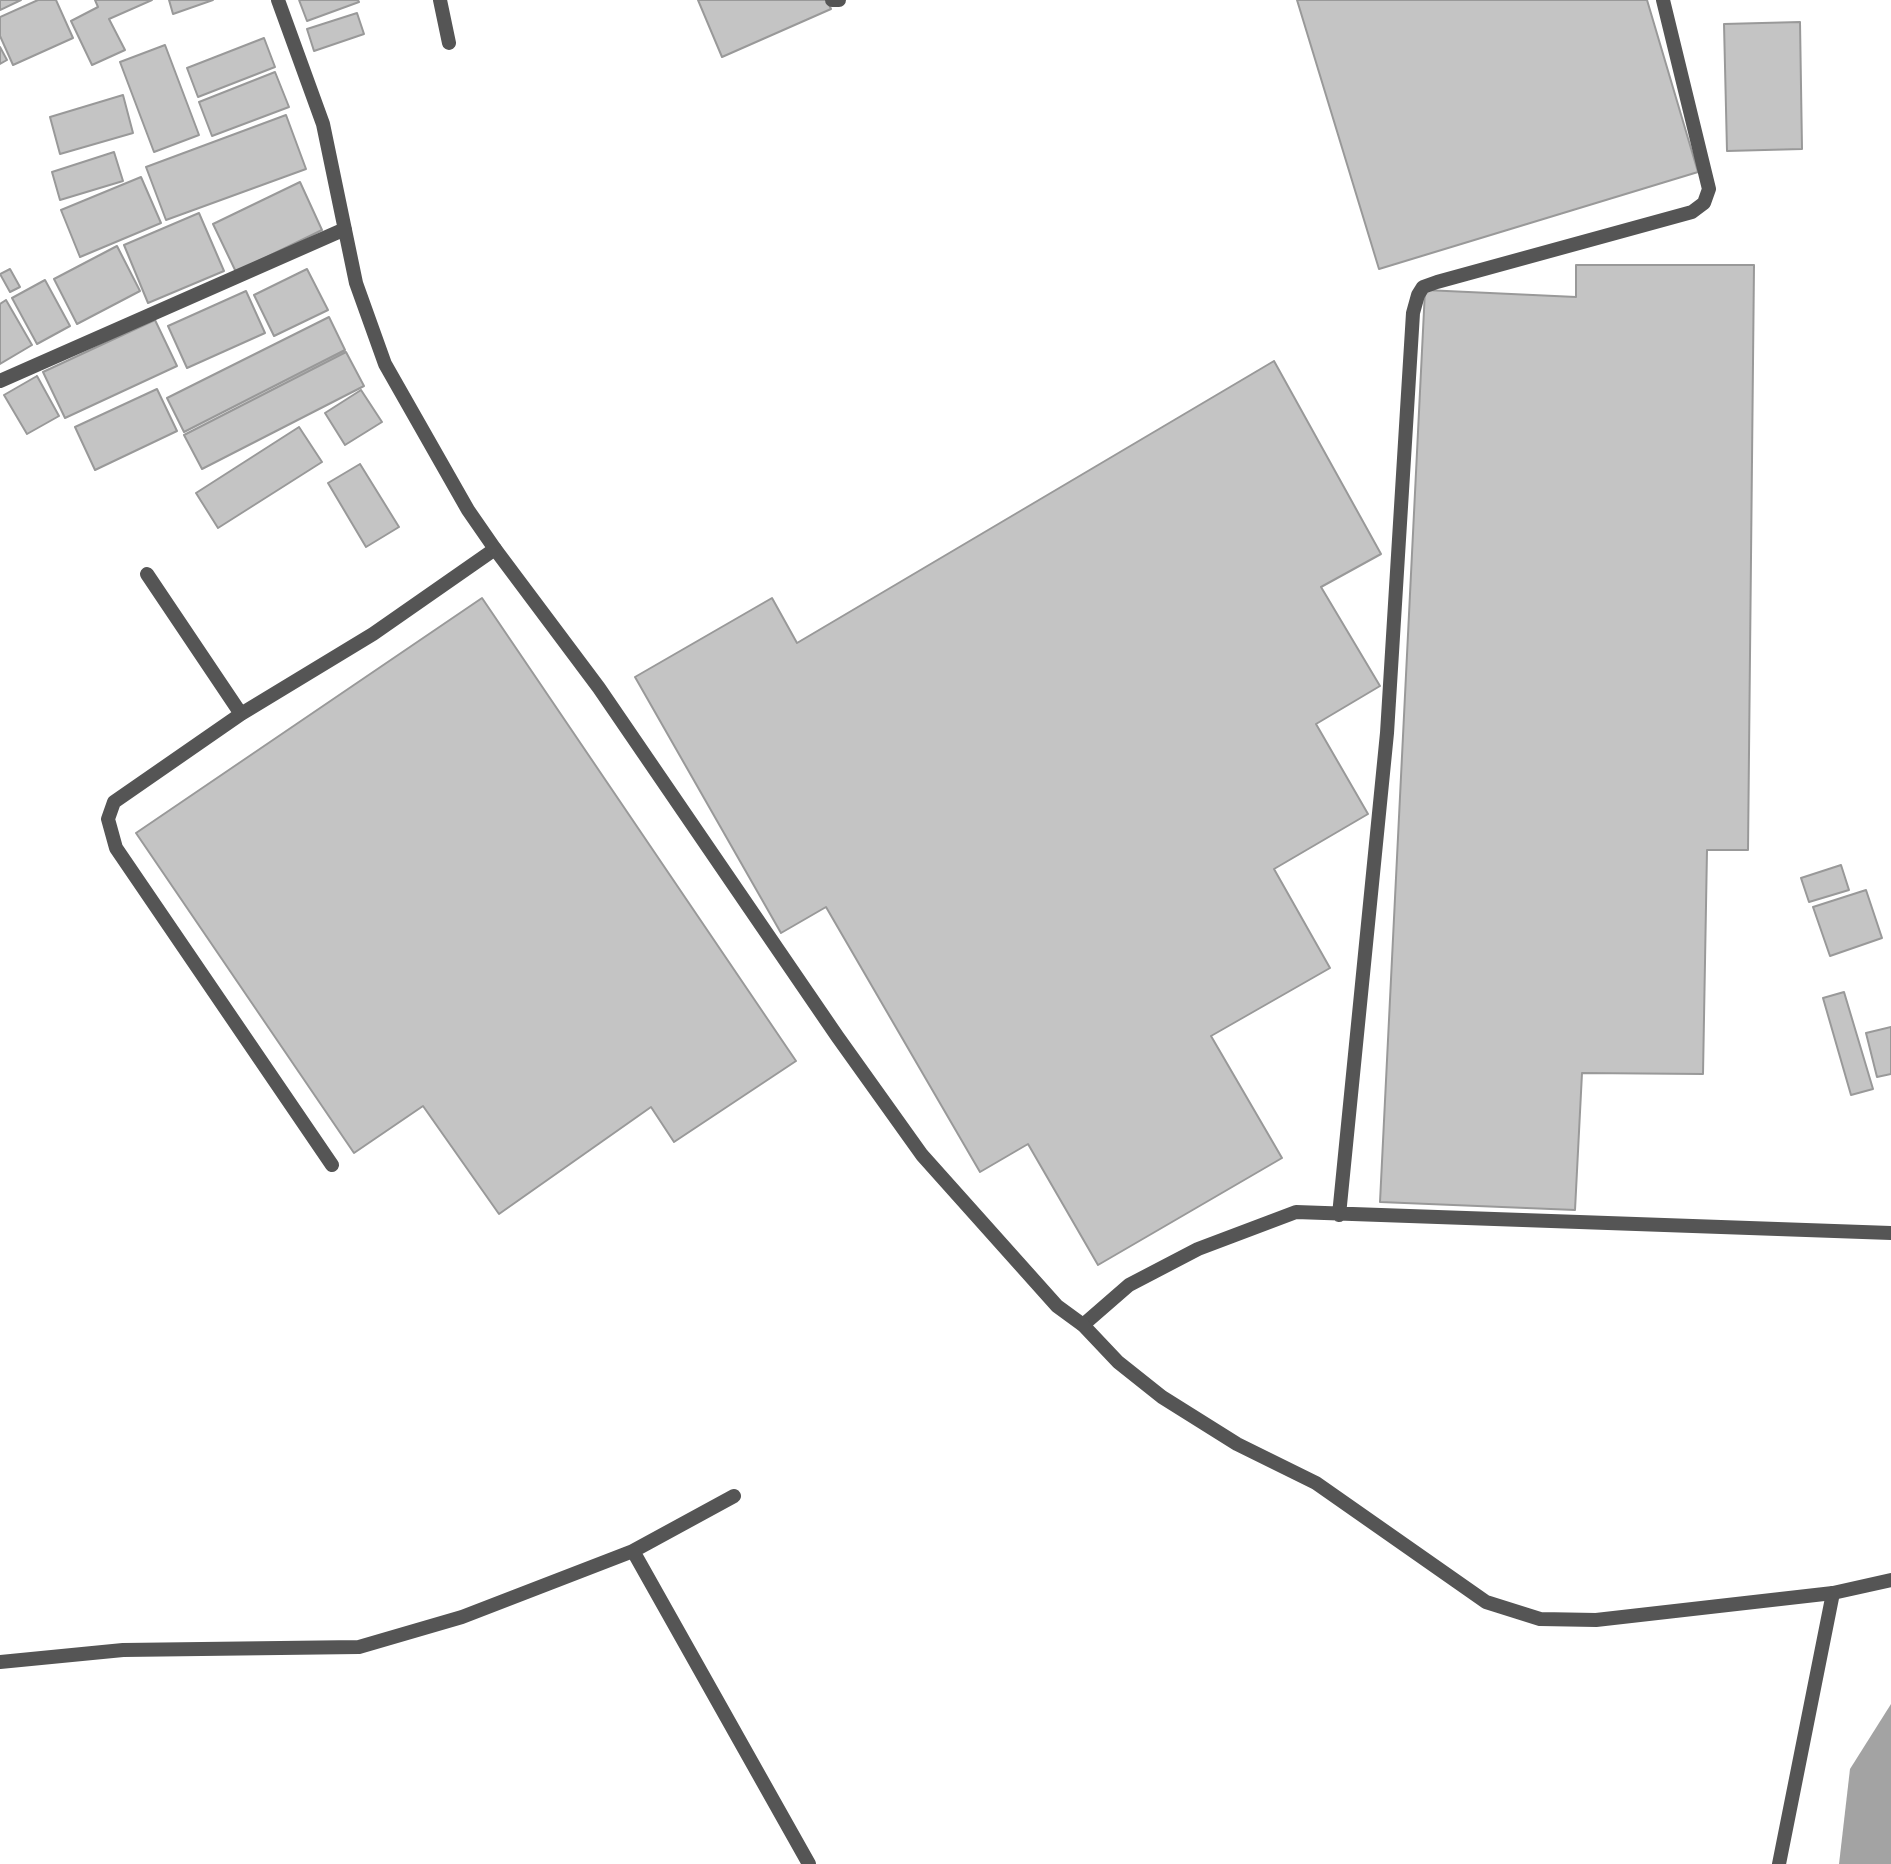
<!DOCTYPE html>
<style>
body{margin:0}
canvas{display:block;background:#fff}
</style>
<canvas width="1891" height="1864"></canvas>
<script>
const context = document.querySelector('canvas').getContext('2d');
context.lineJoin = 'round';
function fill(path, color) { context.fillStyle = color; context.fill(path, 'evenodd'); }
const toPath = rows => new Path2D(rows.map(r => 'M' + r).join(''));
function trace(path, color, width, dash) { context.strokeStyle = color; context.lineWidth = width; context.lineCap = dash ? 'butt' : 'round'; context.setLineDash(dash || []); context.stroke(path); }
fill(toPath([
 [1891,1704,1891,1864,1839,1864,1850,1769]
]), '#a3a3a3');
const building = toPath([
 [0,0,21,0,0,10,0,0],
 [38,0,56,0,73,38,13,65,0,36,0,17,38,0],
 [95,0,152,0,109,19,125,50,92,65,71,21,98,7,95,0],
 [169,0,213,0,173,14,169,0],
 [299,0,358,0,359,2,307,21,299,0],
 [698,0,827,0,831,9,722,57,698,0],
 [1297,0,1647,0,1698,172,1379,269,1297,0],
 [357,13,364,34,314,51,307,29,357,13],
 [1800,22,1802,149,1727,151,1724,24,1800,22],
 [264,38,275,67,198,97,187,68,264,38],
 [165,45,199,135,154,152,120,62,165,45],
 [0,47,7,60,0,64,0,47],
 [275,72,289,107,212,136,199,102,275,72],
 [123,95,133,133,60,154,50,117,123,95],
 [286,115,306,169,166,220,146,167,286,115],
 [114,152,123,181,60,200,52,172,114,152],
 [141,177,161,223,80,257,61,210,141,177],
 [300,182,322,230,236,272,213,224,300,182],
 [199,213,224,271,148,303,124,245,199,213],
 [117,246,140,291,77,324,54,279,117,246],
 [1576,265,1754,265,1748,850,1707,850,1703,1074,1582,1073,1575,1210,1380,1202,1425,290,1576,297,1576,265],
 [10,269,20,287,10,292,0,274,10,269],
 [307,269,328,310,274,336,254,295,307,269],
 [45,280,70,326,37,344,12,298,45,280],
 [246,291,265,333,187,368,168,326,246,291],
 [6,300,32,345,0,364,0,304,6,300],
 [329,317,345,350,184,432,167,398,329,317],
 [155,320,177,366,65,418,43,372,155,320],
 [346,352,364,386,202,469,184,435,346,352],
 [1274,361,1381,554,1321,587,1380,686,1316,724,1368,814,1274,869,1330,968,1211,1036,1282,1158,1098,1265,1028,1144,980,1172,826,907,781,933,635,677,772,598,797,643,1274,361],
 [37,376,59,416,27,434,4,395,37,376],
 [157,389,177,431,95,470,75,427,157,389],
 [361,390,382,422,345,445,325,413,361,390],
 [299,427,322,462,218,528,196,493,299,427],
 [360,464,399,527,366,547,328,483,360,464],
 [482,598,796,1061,674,1142,651,1107,499,1214,423,1106,354,1153,136,833,482,598],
 [1841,865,1849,890,1809,902,1801,878,1841,865],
 [1866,890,1882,938,1830,956,1813,907,1866,890],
 [1844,992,1873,1089,1851,1095,1823,998,1844,992],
 [1891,1027,1891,1074,1877,1077,1866,1033,1891,1027]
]);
fill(building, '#c4c4c4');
trace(building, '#999', 2);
trace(toPath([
 [832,0,839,0],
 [147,574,241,714,373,634,495,549],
 [241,714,114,802,108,819,116,848,332,1165],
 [1339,1215,1387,733,1413,313,1418,295,1423,287,1437,282,1692,212,1704,203,1709,189,1663,0],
 [1083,1325,1129,1285,1198,1249,1296,1212,1891,1233],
 [734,1496,633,1551,809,1864],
 [0,1662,123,1650,359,1647,462,1617,633,1551],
 [1779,1864,1833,1593]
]), '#555', 14);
trace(toPath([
 [278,0,323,124,356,283,385,364,468,510,495,549,599,688,837,1036,922,1155,1057,1306,1083,1325,1118,1362,1162,1397,1237,1444,1316,1483,1486,1602,1540,1619,1596,1620,1833,1593,1891,1580],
 [440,0,449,43],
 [0,381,345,229]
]), '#555', 14);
</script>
